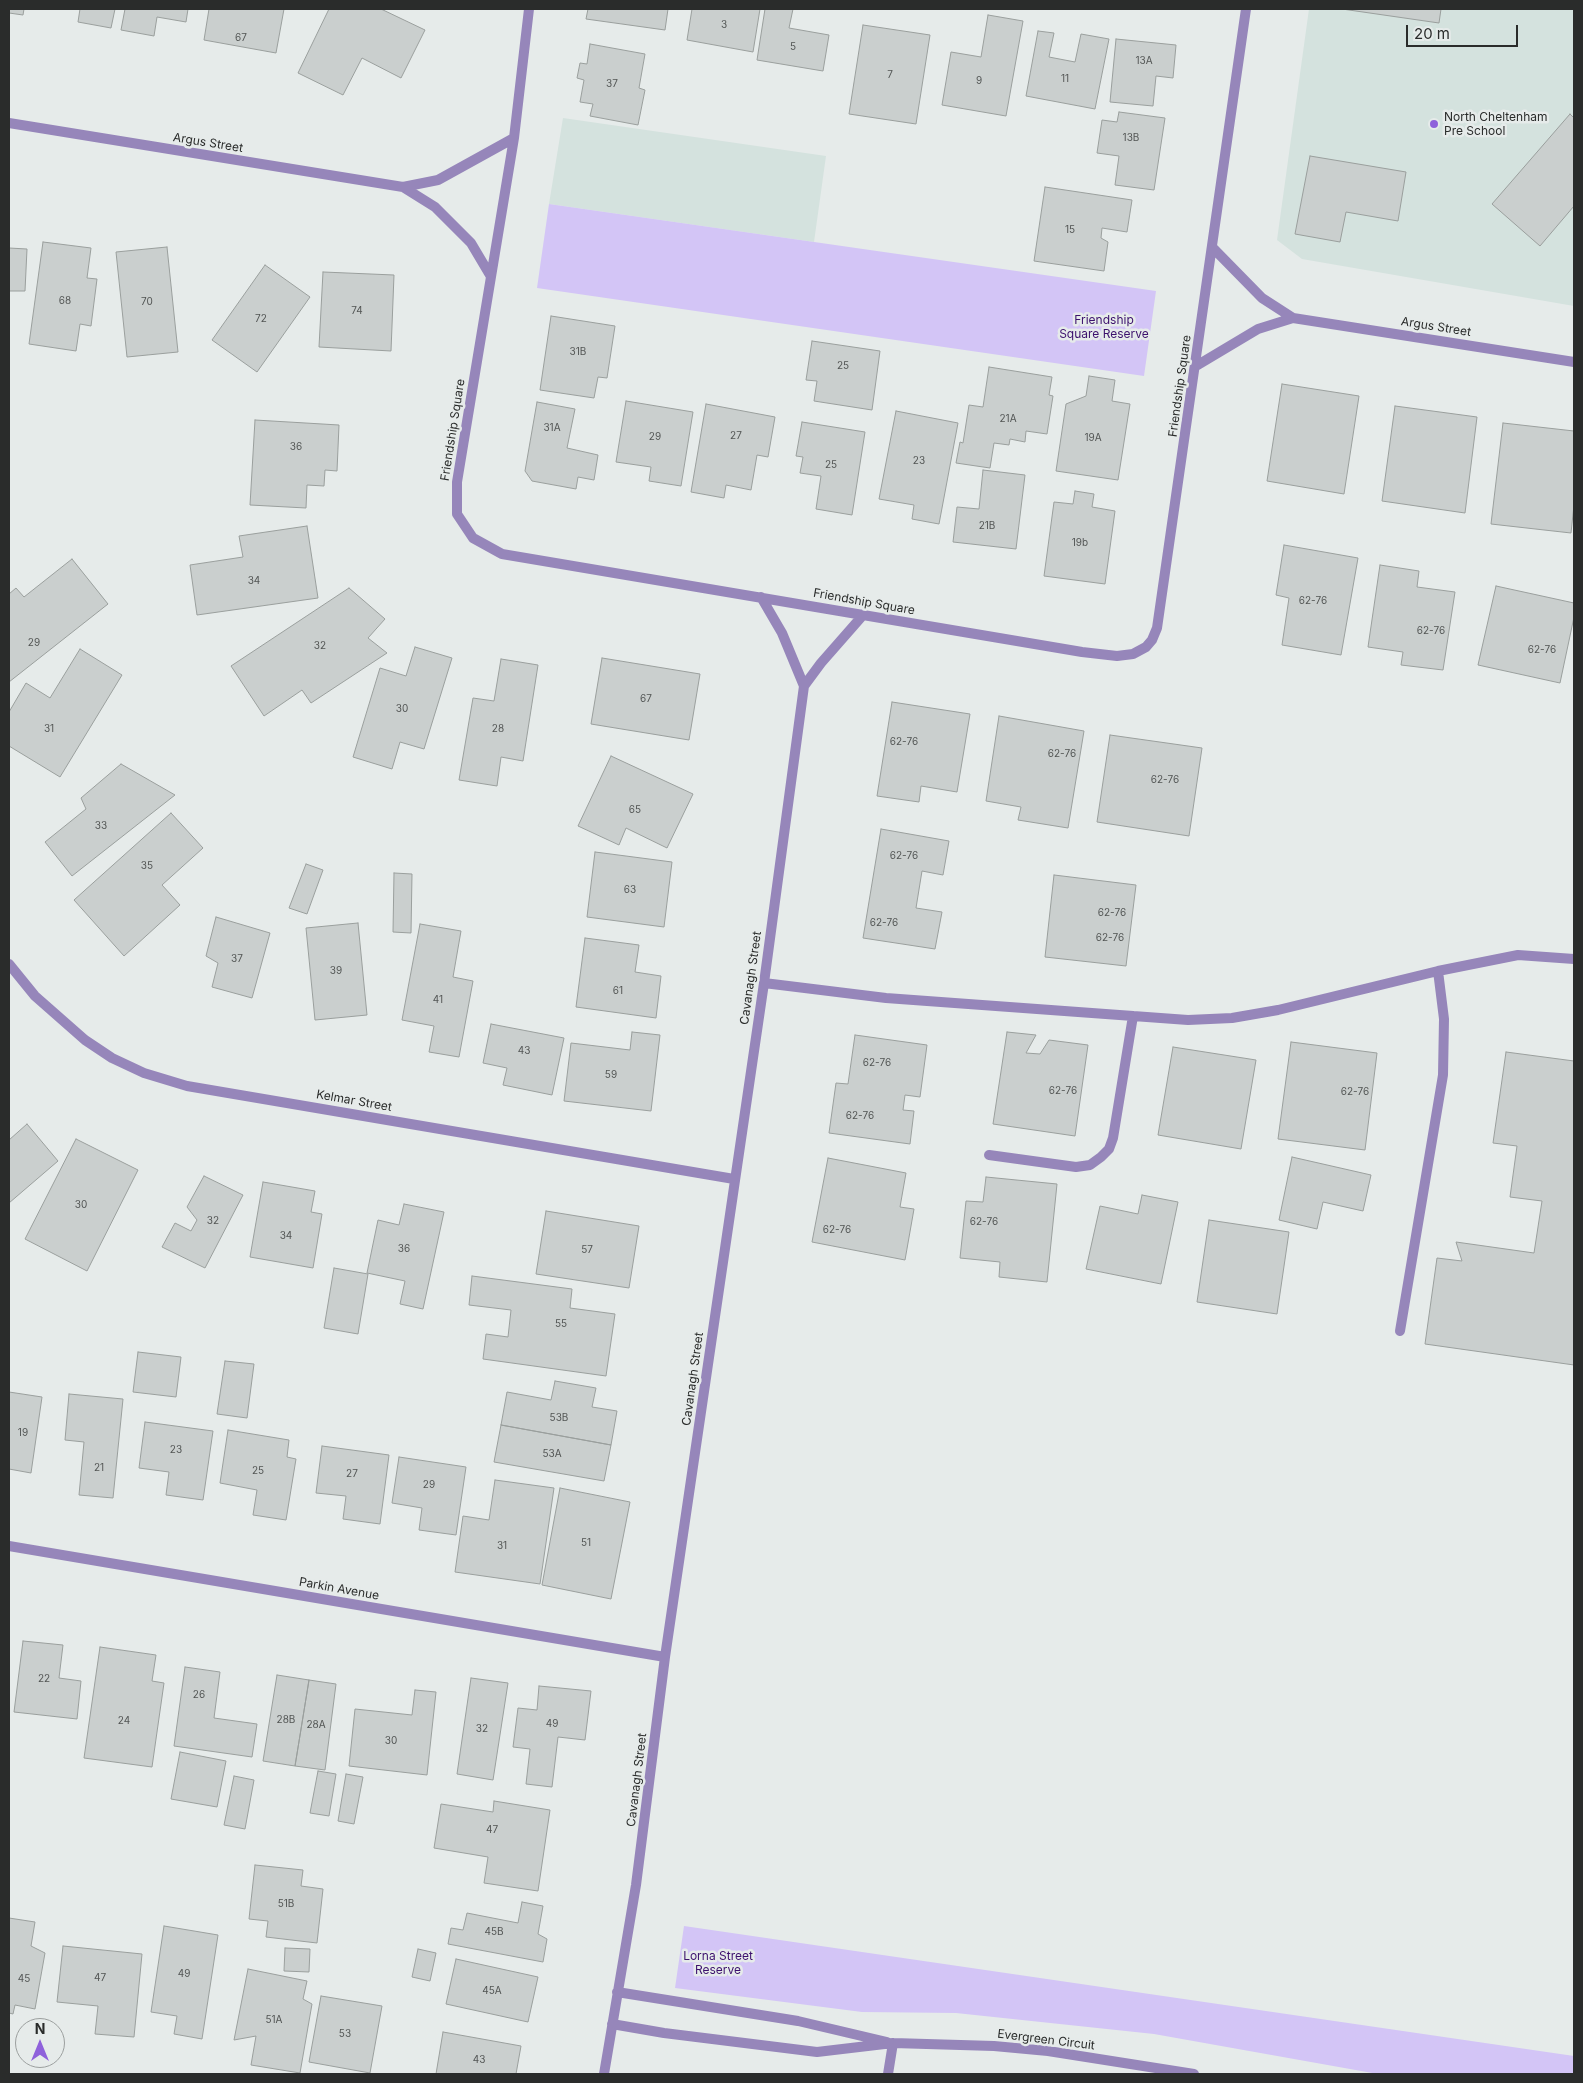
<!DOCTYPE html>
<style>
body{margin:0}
#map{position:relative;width:1583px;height:2083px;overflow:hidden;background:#e6ebea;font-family:Inter,sans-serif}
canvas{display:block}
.frame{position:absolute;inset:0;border:10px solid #2a2c2b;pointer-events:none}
.north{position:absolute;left:15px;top:2018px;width:50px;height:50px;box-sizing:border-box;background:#e6ebea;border:1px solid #9b9f9e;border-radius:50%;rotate:0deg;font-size:14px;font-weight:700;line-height:20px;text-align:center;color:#2a2c2b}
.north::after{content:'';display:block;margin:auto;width:18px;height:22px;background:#8f61db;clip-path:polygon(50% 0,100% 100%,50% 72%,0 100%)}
.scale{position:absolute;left:1406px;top:25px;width:112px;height:22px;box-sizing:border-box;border:2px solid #2a2c2b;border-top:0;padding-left:6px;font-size:15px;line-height:18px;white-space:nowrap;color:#2a2c2b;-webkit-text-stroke:4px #e6ebea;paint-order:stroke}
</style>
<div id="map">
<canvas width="1583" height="2083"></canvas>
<div class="frame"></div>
<div class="north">N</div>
<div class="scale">20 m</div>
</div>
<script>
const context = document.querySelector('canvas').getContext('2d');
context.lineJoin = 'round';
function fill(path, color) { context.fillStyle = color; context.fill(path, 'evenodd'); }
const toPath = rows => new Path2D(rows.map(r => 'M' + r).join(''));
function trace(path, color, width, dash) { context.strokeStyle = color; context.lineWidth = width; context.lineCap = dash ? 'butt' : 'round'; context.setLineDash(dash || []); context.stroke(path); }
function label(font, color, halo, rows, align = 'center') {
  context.font = font + ' Inter,sans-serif'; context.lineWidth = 5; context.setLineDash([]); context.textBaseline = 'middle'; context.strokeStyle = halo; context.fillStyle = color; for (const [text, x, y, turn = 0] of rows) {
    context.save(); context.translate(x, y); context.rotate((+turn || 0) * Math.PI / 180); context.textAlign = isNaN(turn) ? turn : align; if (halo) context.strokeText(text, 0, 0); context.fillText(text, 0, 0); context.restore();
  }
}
fill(toPath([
 [1309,9,1574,9,1574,306,1302,259,1277,240],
 [563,118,826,156,814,242,549,204]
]), '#d4e2de');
fill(toPath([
 [549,204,1156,291,1144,376,537,288],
 [684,1926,1574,2056,1574,2074,1378,2074,1154,2034,956,2013,862,2012,675,1988]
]), '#d3c5f6');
const building = toPath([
 [9,9,24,9,23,15,9,13,9,9],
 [80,9,115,9,111,28,78,22,80,9],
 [125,9,188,9,186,22,157,17,154,36,121,30,125,9],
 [209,9,284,9,276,53,204,40,209,9],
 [329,9,381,9,425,30,401,78,362,58,343,95,298,73,329,9],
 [588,9,668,9,665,30,586,19,588,9],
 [692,9,760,9,753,52,687,40,692,9],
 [765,9,793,9,789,28,829,35,823,71,757,60,765,9],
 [1342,9,1441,9,1439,23,1342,9],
 [988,15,1023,21,1006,116,942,105,951,52,981,57,988,15],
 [863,25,930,35,916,124,849,114,863,25],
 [1038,31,1054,33,1049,57,1075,62,1081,34,1109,39,1095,109,1026,96,1038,31],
 [1116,39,1176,45,1173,78,1156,76,1153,106,1110,102,1116,39],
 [590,44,645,54,639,88,645,90,638,125,590,116,593,104,580,102,584,80,577,78,580,63,587,64,590,44],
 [1119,112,1165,118,1154,190,1115,185,1119,156,1097,153,1102,120,1117,122,1119,112],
 [1570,114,1574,118,1574,206,1540,246,1492,204,1570,114],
 [1310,156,1406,172,1398,221,1346,212,1340,242,1295,234,1310,156],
 [1045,187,1132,200,1127,232,1102,228,1101,238,1108,242,1104,271,1034,261,1045,187],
 [43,242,91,248,87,278,97,279,91,326,80,324,76,351,29,344,43,242],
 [167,247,178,352,127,357,116,252,167,247],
 [9,248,27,249,25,291,9,291,9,248],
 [265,265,310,297,257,372,212,340,265,265],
 [323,272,394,275,391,351,319,347,323,272],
 [551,316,615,326,607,378,598,377,594,398,540,390,551,316],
 [812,341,880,351,872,410,814,401,817,381,806,380,812,341],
 [989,367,1052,377,1049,395,1053,396,1047,434,1026,431,1025,442,1010,439,1009,445,994,443,990,468,956,463,960,442,963,443,969,405,983,407,989,367],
 [1089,376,1115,380,1112,401,1130,404,1118,480,1056,471,1066,404,1086,396,1089,376],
 [1282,384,1359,396,1344,494,1267,481,1282,384],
 [626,401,693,412,681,486,649,481,651,467,616,462,626,401],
 [537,402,575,409,567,448,598,455,594,480,578,477,576,489,532,481,525,471,537,402],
 [706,404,775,417,768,457,757,455,751,490,726,485,724,498,691,492,706,404],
 [1395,406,1477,417,1465,513,1382,501,1395,406],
 [896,411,958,423,939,524,912,519,914,505,879,499,896,411],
 [255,420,339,425,337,471,325,470,324,486,307,485,306,508,250,505,255,420],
 [802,422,865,432,852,515,816,509,821,476,800,473,803,457,796,456,802,422],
 [1503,423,1574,431,1574,505,1571,533,1491,524,1503,423],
 [983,470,1025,475,1016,549,953,542,957,507,979,509,983,470],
 [1075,491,1094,494,1092,507,1115,511,1105,584,1044,576,1054,502,1073,504,1075,491],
 [307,526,318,598,197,615,190,565,243,557,239,536,307,526],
 [1284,545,1358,558,1341,655,1282,645,1289,598,1276,595,1284,545],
 [72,559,108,604,9,682,9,594,16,588,24,597,72,559],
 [1380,565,1419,571,1417,587,1455,592,1443,670,1401,665,1403,652,1368,647,1380,565],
 [1496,586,1574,603,1574,617,1560,683,1478,665,1496,586],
 [349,588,385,619,368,638,387,653,311,703,302,690,264,716,231,666,349,588],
 [415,647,452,658,424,749,400,742,392,769,353,757,380,668,406,676,415,647],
 [80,649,122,675,60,777,9,746,9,712,26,683,50,698,80,649],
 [602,658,700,674,689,740,591,724,602,658],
 [501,659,538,665,523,761,501,757,497,786,459,780,473,698,494,701,501,659],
 [892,702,970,714,957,792,921,786,919,802,877,796,892,702],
 [999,716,1084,731,1068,828,1018,820,1021,807,986,801,999,716],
 [1110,735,1202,748,1189,836,1097,822,1110,735],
 [611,756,693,794,667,848,626,828,619,845,578,826,611,756],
 [121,764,175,795,72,876,45,842,86,809,81,798,121,764],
 [171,813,203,848,162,885,180,905,124,956,74,900,171,813],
 [881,829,949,841,943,875,922,871,916,908,942,912,935,949,863,938,881,829],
 [595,852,672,862,664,927,587,917,595,852],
 [306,864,323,870,307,914,289,908,306,864],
 [394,873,412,874,411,933,393,932,394,873],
 [1054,875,1136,885,1126,966,1045,957,1054,875],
 [216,917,270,933,252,998,212,987,218,963,206,956,216,917],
 [358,923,367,1015,315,1020,306,928,358,923],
 [420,924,461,931,453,977,473,981,459,1057,429,1052,434,1026,402,1020,420,924],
 [585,938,639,945,635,972,661,976,656,1018,576,1007,585,938],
 [491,1024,564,1038,552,1095,503,1085,507,1068,483,1063,491,1024],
 [632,1032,660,1035,651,1111,564,1101,571,1043,630,1050,632,1032],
 [1007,1032,1036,1035,1026,1053,1040,1054,1049,1040,1088,1045,1075,1136,993,1124,1007,1032],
 [855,1035,927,1045,920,1097,905,1095,903,1110,914,1111,910,1144,829,1133,836,1083,848,1084,855,1035],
 [1291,1042,1377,1053,1365,1150,1278,1139,1291,1042],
 [1173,1047,1256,1060,1241,1149,1158,1135,1173,1047],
 [1506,1052,1574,1061,1574,1365,1425,1344,1437,1258,1462,1261,1456,1242,1534,1253,1542,1201,1510,1197,1517,1146,1493,1143,1506,1052],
 [27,1124,58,1161,9,1203,9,1140,27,1124],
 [76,1139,138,1170,87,1271,25,1239,76,1139],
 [1292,1157,1371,1175,1363,1211,1323,1202,1317,1229,1279,1220,1292,1157],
 [828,1158,906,1173,900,1207,914,1209,905,1260,812,1242,828,1158],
 [204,1176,243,1195,205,1268,162,1247,175,1223,191,1231,197,1220,187,1207,204,1176],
 [986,1177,1057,1184,1047,1282,999,1277,1000,1262,960,1258,966,1201,983,1202,986,1177],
 [263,1182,315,1191,311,1212,322,1214,313,1268,250,1257,263,1182],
 [1142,1195,1178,1202,1161,1284,1086,1269,1100,1206,1138,1214,1142,1195],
 [404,1204,444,1212,423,1309,400,1304,405,1281,367,1273,378,1220,399,1225,404,1204],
 [546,1211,639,1226,629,1288,536,1274,546,1211],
 [1209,1220,1289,1232,1277,1314,1197,1302,1209,1220],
 [334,1268,368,1274,358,1334,324,1328,334,1268],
 [472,1276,572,1289,570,1308,615,1314,606,1376,483,1359,486,1334,508,1337,511,1310,469,1305,472,1276],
 [138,1352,181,1357,176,1397,133,1392,138,1352],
 [225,1361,254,1364,247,1418,217,1414,225,1361],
 [555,1381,596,1388,592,1407,617,1411,611,1445,501,1425,507,1392,551,1400,555,1381],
 [9,1392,42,1397,31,1473,9,1469,9,1392],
 [69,1394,123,1399,113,1498,79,1495,84,1442,65,1440,69,1394],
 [145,1422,213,1431,203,1500,166,1495,169,1472,139,1468,145,1422],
 [501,1425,611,1445,604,1481,494,1462,501,1425],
 [228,1430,289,1440,287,1457,296,1459,286,1520,253,1515,257,1490,220,1483,228,1430],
 [322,1446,389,1455,380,1524,343,1519,346,1496,316,1493,322,1446],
 [399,1457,466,1467,456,1535,419,1530,422,1508,392,1503,399,1457],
 [495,1480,554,1488,540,1584,455,1572,463,1516,489,1520,495,1480],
 [560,1488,630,1502,611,1599,542,1585,560,1488],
 [23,1641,63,1645,59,1678,81,1681,77,1719,14,1712,23,1641],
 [100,1647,156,1655,152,1681,164,1683,152,1767,84,1758,100,1647],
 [185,1667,220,1672,214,1718,257,1724,252,1757,174,1746,185,1667],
 [277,1675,309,1680,295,1766,263,1761,277,1675],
 [471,1678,508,1683,493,1780,457,1774,471,1678],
 [309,1680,336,1684,325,1770,295,1766,309,1680],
 [539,1686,591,1691,585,1740,558,1737,552,1787,526,1784,530,1749,513,1747,518,1708,537,1710,539,1686],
 [415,1690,436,1692,427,1775,349,1766,355,1709,412,1715,415,1690],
 [180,1752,226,1761,217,1807,171,1799,180,1752],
 [318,1771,336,1774,329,1816,310,1813,318,1771],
 [346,1774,363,1777,354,1824,338,1821,346,1774],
 [234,1776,254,1780,245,1829,224,1825,234,1776],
 [494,1801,550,1810,538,1891,484,1883,488,1857,434,1848,441,1804,493,1812,494,1801],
 [255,1865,303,1870,301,1886,323,1889,317,1943,266,1937,268,1921,249,1919,255,1865],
 [522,1902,543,1906,538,1934,547,1939,543,1962,448,1944,451,1928,463,1930,467,1913,518,1923,522,1902],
 [9,1918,35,1922,31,1946,45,1953,35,2009,15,2005,13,2014,9,2013,9,1918],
 [164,1926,218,1935,202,2039,174,2034,177,2016,151,2012,164,1926],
 [63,1946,142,1954,134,2037,95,2034,98,2006,57,2002,63,1946],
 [285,1948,310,1949,309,1972,284,1971,285,1948],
 [418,1949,436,1953,430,1981,412,1977,418,1949],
 [456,1959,538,1977,528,2022,446,2004,456,1959],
 [248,1969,307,1981,303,1999,312,2004,300,2073,251,2065,256,2036,234,2040,248,1969],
 [321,1996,382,2006,370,2073,309,2062,321,1996],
 [443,2032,521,2046,516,2074,436,2074,443,2032]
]);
fill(building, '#cacfce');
trace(building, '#9a9f9d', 1);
trace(toPath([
 [529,9,514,138,457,482,457,514,473,538,502,554,1082,652,1117,656,1133,654,1146,647,1152,640,1157,628,1246,9],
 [9,123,403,187,438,180,514,138],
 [403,187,435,207,471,243,490,275],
 [1212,247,1262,298,1293,318,1574,362],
 [1196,366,1258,329,1293,318],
 [761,597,782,633,804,686],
 [9,964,35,996,85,1040,112,1058,144,1073,187,1086,734,1179],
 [764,983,886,998,1188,1020,1232,1018,1278,1010,1438,971,1518,955,1574,959],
 [989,1155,1076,1167,1090,1165,1101,1157,1109,1149,1113,1138,1133,1016],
 [1400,1331,1443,1075,1444,1019,1438,971],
 [9,1546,665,1657],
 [617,1992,798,2021,887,2042],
 [612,2024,664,2033,817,2052,893,2043,994,2046,1048,2051,1194,2074],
 [604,2074,636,1885,665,1657,764,983,804,686,821,663,864,614],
 [888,2074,893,2043]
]), '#9686ba', 10);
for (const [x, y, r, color] of [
 [1434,124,5,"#8f61db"]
]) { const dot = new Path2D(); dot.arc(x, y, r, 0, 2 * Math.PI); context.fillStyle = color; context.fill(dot); trace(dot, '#e6ebea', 2); }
label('10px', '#525554', null, [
 ["3",724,25],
 ["67",241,38],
 ["5",793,47],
 ["13A",1144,61],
 ["7",890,75],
 ["11",1065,79],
 ["9",979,81],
 ["37",612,84],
 ["13B",1131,138],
 ["15",1070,230],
 ["68",65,301],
 ["70",147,302],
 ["74",357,311],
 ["72",261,319],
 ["31B",578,352],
 ["25",843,366],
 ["21A",1008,419],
 ["31A",552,428],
 ["27",736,436],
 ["29",655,437],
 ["19A",1093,438],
 ["36",296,447],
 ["23",919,461],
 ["25",831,465],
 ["21B",987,526],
 ["19b",1080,543],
 ["34",254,581],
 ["62-76",1313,601],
 ["62-76",1431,631],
 ["29",34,643],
 ["32",320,646],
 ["62-76",1542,650],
 ["67",646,699],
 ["30",402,709],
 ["31",49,729],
 ["28",498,729],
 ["62-76",904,742],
 ["62-76",1062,754],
 ["62-76",1165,780],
 ["65",635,810],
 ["33",101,826],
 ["62-76",904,856],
 ["35",147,866],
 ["63",630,890],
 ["62-76",1112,913],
 ["62-76",884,923],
 ["62-76",1110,938],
 ["37",237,959],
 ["39",336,971],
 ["61",618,991],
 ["41",438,1000],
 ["43",524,1051],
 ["62-76",877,1063],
 ["59",611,1075],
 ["62-76",1063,1091],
 ["62-76",1355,1092],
 ["62-76",860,1116],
 ["30",81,1205],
 ["32",213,1221],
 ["62-76",984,1222],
 ["62-76",837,1230],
 ["34",286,1236],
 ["36",404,1249],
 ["57",587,1250],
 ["55",561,1324],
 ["53B",559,1418],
 ["19",23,1433],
 ["23",176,1450],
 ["53A",552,1454],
 ["21",99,1468],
 ["25",258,1471],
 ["27",352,1474],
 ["29",429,1485],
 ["51",586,1543],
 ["31",502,1546],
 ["22",44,1679],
 ["26",199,1695],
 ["28B",286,1720],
 ["24",124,1721],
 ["49",552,1724],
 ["28A",316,1725],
 ["32",482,1729],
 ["30",391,1741],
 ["47",492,1830],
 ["51B",286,1904],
 ["45B",494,1932],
 ["49",184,1974],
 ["47",100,1978],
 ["45",24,1979],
 ["45A",492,1991],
 ["51A",274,2020],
 ["53",345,2034],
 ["43",479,2060]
]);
label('12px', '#2a2c2b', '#e6ebea', [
 ["North Cheltenham",1444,117],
 ["Pre School",1444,131]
], 'left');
label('12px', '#2a2c2b', '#e6ebea', [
 ["Argus Street",208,143,9],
 ["Argus Street",1436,327,9],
 ["Friendship Square",1180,386,-82],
 ["Friendship Square",453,430,-81],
 ["Friendship Square",864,602,10],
 ["Cavanagh Street",751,978,-82],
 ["Kelmar Street",354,1101,10],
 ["Cavanagh Street",693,1379,-82],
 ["Parkin Avenue",339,1589,10],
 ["Cavanagh Street",637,1780,-83],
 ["Evergreen Circuit",1046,2040,7]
]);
label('12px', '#3c116d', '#e6ebea', [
 ["Friendship",1104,320],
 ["Square Reserve",1104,334],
 ["Lorna Street",718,1956],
 ["Reserve",718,1970]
]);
</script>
